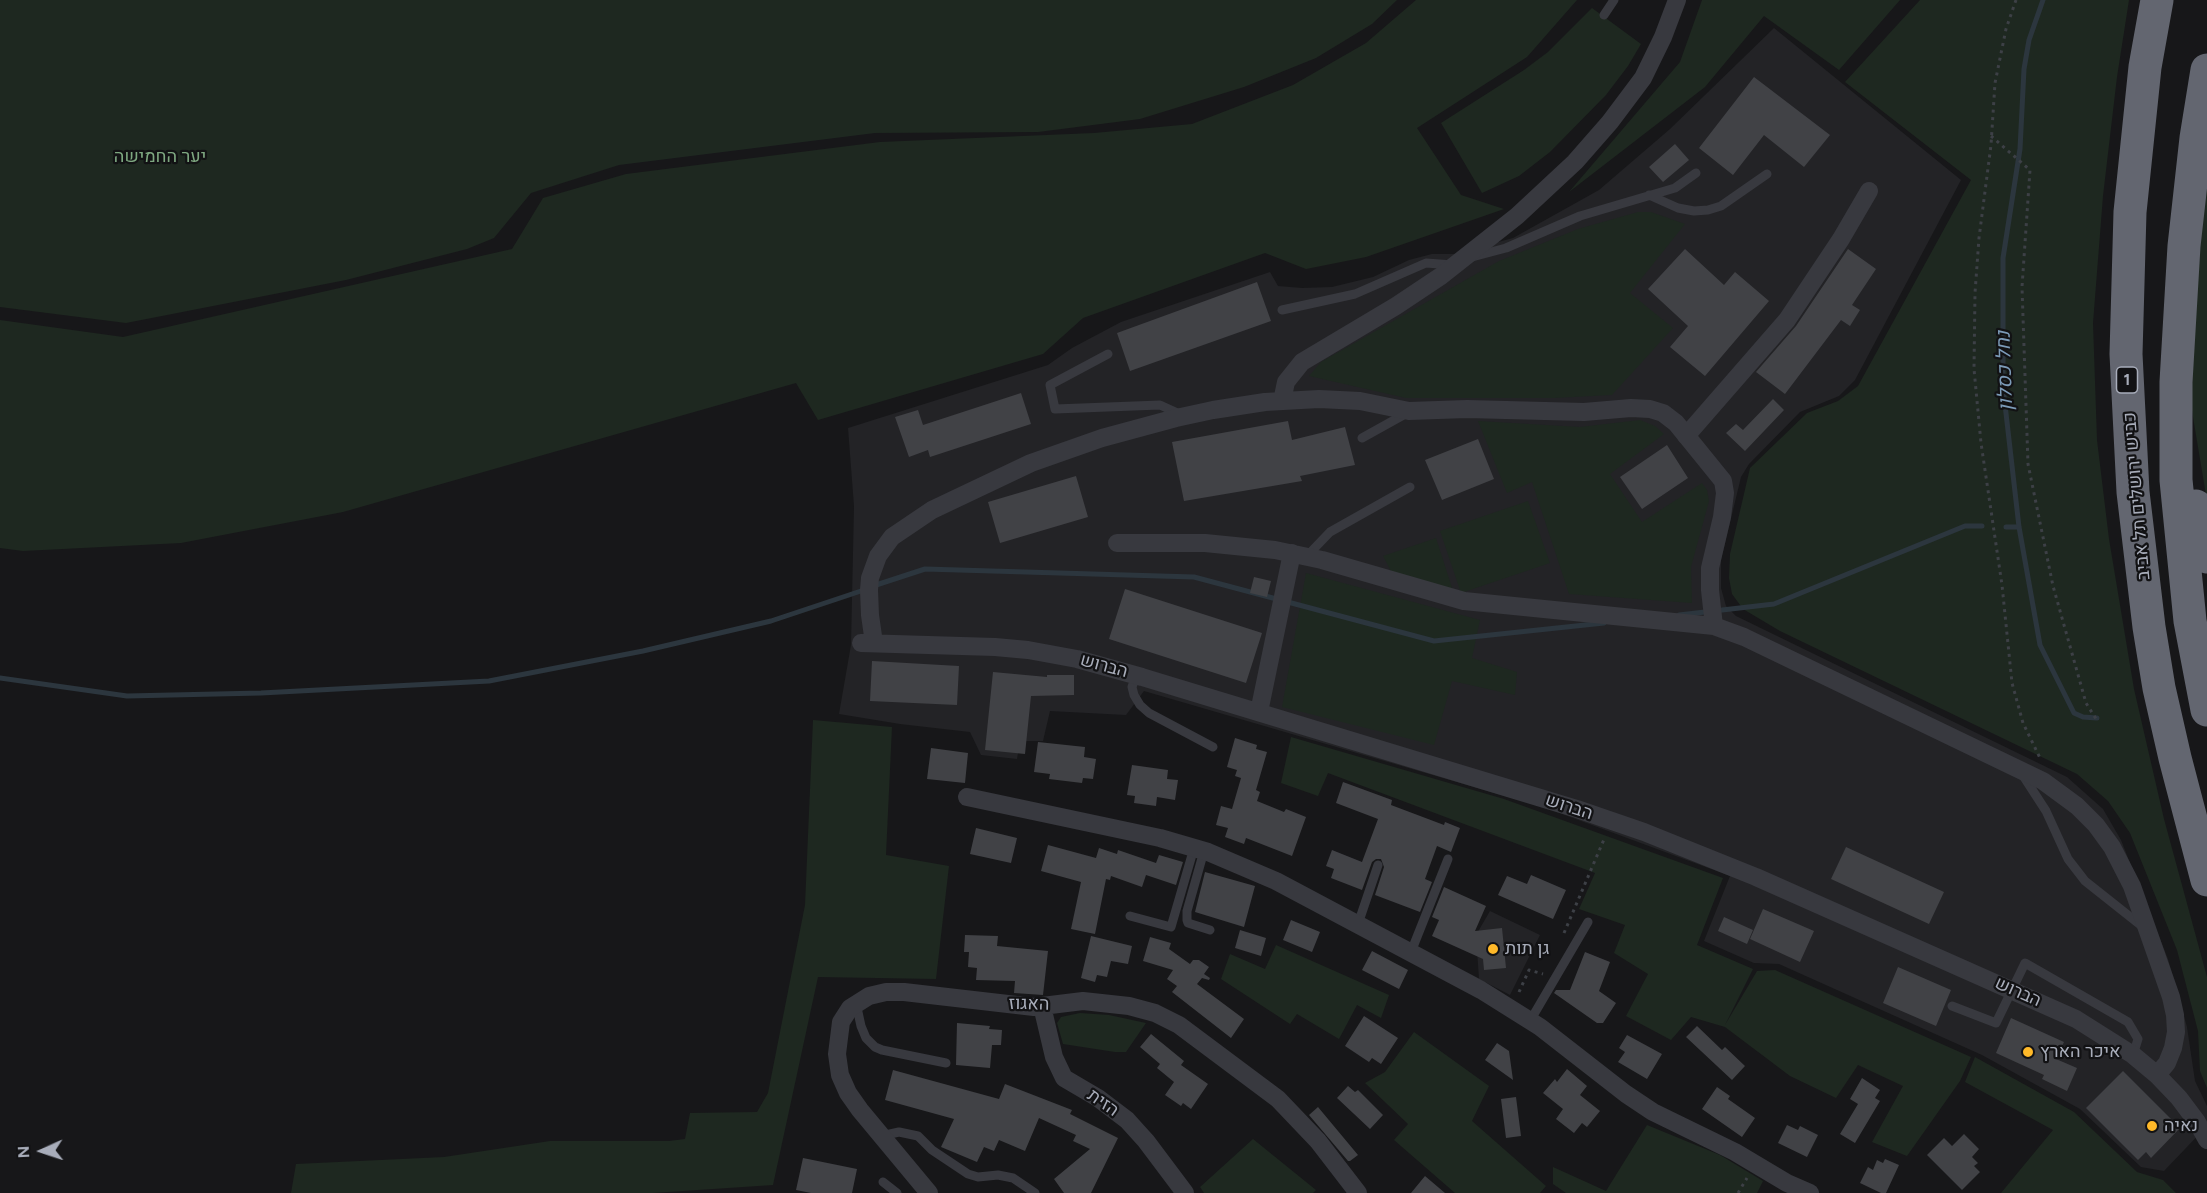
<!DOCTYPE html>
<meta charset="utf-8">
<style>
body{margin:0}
#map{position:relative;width:2207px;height:1193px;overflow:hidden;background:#171719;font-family:Figtree,sans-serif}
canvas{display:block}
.north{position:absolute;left:12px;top:1121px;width:60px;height:60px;-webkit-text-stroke:4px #121214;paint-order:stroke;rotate:267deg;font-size:16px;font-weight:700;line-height:24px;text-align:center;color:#a8adba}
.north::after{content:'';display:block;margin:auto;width:21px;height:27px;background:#a8adba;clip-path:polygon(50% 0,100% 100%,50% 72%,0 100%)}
</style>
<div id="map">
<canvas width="2207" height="1193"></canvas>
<div class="north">N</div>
</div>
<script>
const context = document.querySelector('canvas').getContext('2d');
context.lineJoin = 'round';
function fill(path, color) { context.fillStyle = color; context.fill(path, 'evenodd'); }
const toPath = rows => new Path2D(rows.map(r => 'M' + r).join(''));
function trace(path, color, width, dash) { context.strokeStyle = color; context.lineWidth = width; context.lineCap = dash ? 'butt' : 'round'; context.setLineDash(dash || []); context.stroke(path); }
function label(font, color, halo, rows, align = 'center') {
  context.font = font + ' Figtree,Heebo,sans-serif'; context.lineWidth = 4.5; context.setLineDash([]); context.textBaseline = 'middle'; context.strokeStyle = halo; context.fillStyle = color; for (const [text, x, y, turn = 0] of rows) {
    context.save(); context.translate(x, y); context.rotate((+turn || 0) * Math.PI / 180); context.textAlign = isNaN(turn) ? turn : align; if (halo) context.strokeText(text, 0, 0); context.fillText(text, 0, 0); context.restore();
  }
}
fill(toPath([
 [1774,28,1961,180,1855,380,1839,396,1800,412,1749,464,1741,477,1721,560,1721,588,1726,606,1736,616,2067,777,2103,809,2121,840,2168,959,2187,1027,2195,1081,2207,1106,2207,1126,2164,1171,2141,1167,2080,1109,1982,1055,1779,964,1754,963,1704,941,1730,876,1546,808,1144,691,1126,715,1050,711,1043,741,1020,741,1017,759,981,755,970,732,900,724,839,714,851,645,854,506,848,428,1048,365,1072,348,1121,322,1270,272,1278,286,1302,288,1332,287,1373,277,1409,260,1432,254,1454,254,1513,238,1599,190,1670,129],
 [1490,911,1540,935,1510,995,1479,979,1476,935]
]), '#232326');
fill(toPath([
 [0,0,1397,0,1372,24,1316,58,1244,87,1140,119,1038,132,875,133,619,165,531,193,494,238,467,249,346,280,126,323,0,307],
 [1416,0,1577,0,1527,57,1417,128,1461,195,1504,209,1366,257,1306,269,1265,253,1083,318,1043,354,818,420,796,383,343,512,181,543,23,551,0,548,0,320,123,337,512,249,543,198,626,174,880,142,1094,133,1192,124,1293,85,1366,43],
 [1702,0,1900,0,1839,70,1764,16,1705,87,1569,192,1680,62],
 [1920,0,2129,0,2117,77,2103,196,2093,323,2097,440,2109,539,2134,689,2164,819,2207,977,2207,1088,2200,1071,2198,1031,2177,950,2130,833,2108,801,2077,774,1780,631,1743,609,1732,594,1729,578,1730,554,1750,468,1807,413,1838,401,1858,386,1971,180,1845,82],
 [1592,8,1641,44,1628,66,1606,95,1550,152,1519,176,1482,193,1441,123,1524,70,1548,52],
 [2207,137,2207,501,2190,399],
 [1638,212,1651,212,1685,224,1630,293,1673,328,1612,395,1555,398,1406,398,1309,376,1321,362,1499,261,1578,229],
 [1640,420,1655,426,1664,434,1610,474,1642,522,1702,483,1707,490,1709,501,1691,567,1692,603,1569,594,1532,482,1507,493,1478,421,1580,427],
 [1528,501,1550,563,1461,593,1440,531],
 [1436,538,1454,594,1392,573,1383,556],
 [1306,573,1480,620,1472,658,1517,672,1515,695,1452,681,1434,745,1282,707],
 [813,720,892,727,886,855,949,866,936,979,818,977,773,1185,653,1193,291,1193,296,1164,444,1157,550,1141,669,1141,685,1139,690,1113,757,1112,768,1093,805,905],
 [1291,737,1504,799,1723,878,1697,945,1753,969,1725,1025,1757,971,1775,970,1971,1057,1960,1081,1907,1156,1872,1142,1903,1086,1858,1065,1836,1098,1790,1076,1725,1027,1691,1017,1671,1040,1626,1016,1648,974,1614,953,1625,925,1579,909,1595,873,1328,773,1318,796,1281,783],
 [1276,945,1389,995,1381,1018,1357,1005,1339,1039,1297,1014,1290,1024,1221,979,1230,954,1265,969],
 [1080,1013,1109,1015,1146,1023,1126,1052,1115,1052,1063,1044,1057,1023,1061,1017],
 [1414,1032,1489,1086,1472,1121,1546,1186,1540,1193,1455,1193,1394,1140,1408,1124,1365,1083,1385,1072],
 [1975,1057,2074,1112,2137,1172,2163,1180,2176,1193,2001,1193,2053,1130,1965,1082],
 [1647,1125,1720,1155,1763,1181,1757,1193,1566,1193,1553,1184,1553,1167,1606,1191],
 [1253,1139,1316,1190,1313,1193,1204,1193,1200,1187]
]), '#1e2820');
trace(toPath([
 [2043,0,2029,40,2024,69,2020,149,2003,258,2003,387,2019,527,2040,645,2074,713,2083,717,2097,718],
 [2006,527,2019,527],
 [873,586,925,569,1194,577,1434,641,1604,623],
 [1679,615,1774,604,1965,526,1982,526],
 [0,678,127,696,261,693,489,681,643,651,771,621,864,590]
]), '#2c363e', 5);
fill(toPath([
 [1754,77,1830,135,1804,167,1764,135,1733,175,1699,148],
 [1675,144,1689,160,1663,182,1649,167],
 [1685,249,1724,285,1735,272,1769,301,1705,376,1670,347,1688,326,1648,289],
 [1848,249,1876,269,1852,305,1860,310,1850,326,1841,320,1785,394,1756,372,1796,326],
 [1257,282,1271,321,1130,371,1117,333],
 [1021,393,1031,424,930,457,928,450,909,457,895,417,918,410,923,425],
 [1773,399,1784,410,1745,451,1726,433,1736,424,1743,430],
 [1288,421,1292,440,1345,427,1355,465,1300,476,1302,481,1184,501,1172,442],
 [1478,439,1494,479,1442,500,1425,460],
 [1667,445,1688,478,1642,509,1620,477],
 [1076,476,1088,517,1000,543,988,502],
 [1254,577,1271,581,1267,597,1250,593],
 [1125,589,1262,633,1246,683,1109,639],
 [872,661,959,666,957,705,870,701],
 [993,672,1047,677,1047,675,1074,675,1074,695,1031,696,1025,754,985,750],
 [1235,738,1257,745,1256,749,1267,752,1256,790,1260,792,1257,801,1284,812,1286,809,1306,817,1292,856,1246,838,1244,844,1225,837,1228,828,1216,825,1221,806,1232,809,1241,778,1235,776,1237,770,1227,767],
 [1038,742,1085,747,1084,757,1096,759,1093,779,1083,778,1082,783,1049,779,1050,774,1034,772],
 [931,748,968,753,965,783,927,779],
 [1132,765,1168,770,1167,779,1178,780,1175,800,1157,797,1156,806,1134,803,1135,796,1127,795],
 [1343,782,1392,800,1391,805,1444,825,1445,822,1460,828,1451,852,1437,846,1425,879,1432,882,1420,912,1375,895,1384,867,1381,859,1376,859,1372,862,1362,890,1331,878,1334,869,1326,866,1332,850,1362,862,1378,819,1336,803],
 [976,828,1017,838,1011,863,970,854],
 [1048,845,1096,858,1099,848,1117,854,1118,850,1156,863,1159,855,1183,862,1176,885,1146,875,1142,887,1111,876,1110,880,1106,879,1095,934,1071,929,1081,882,1041,871],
 [1846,847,1944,892,1929,924,1831,879],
 [1205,872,1255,886,1244,927,1195,912],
 [1531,875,1566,890,1553,919,1498,895,1507,876,1527,884],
 [1444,887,1486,906,1475,931,1502,928,1506,968,1484,970,1483,959,1432,936,1439,920,1432,917],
 [1763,909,1814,931,1800,962,1750,939],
 [1724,917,1753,930,1747,944,1718,931],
 [1291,920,1320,932,1312,952,1283,940],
 [1240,930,1266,938,1261,956,1235,948],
 [965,935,998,936,997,946,1048,951,1043,995,1014,993,1015,981,976,980,977,968,968,967,969,952,964,952],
 [1091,936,1132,946,1128,964,1111,961,1107,977,1097,975,1095,982,1081,978],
 [1150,937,1171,943,1169,949,1190,964,1193,960,1199,960,1209,967,1204,974,1210,978,1209,980,1202,978,1197,984,1244,1019,1231,1038,1172,992,1177,986,1167,979,1173,970,1143,961],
 [1372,951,1408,970,1399,989,1362,970],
 [1585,952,1610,962,1599,991,1616,1003,1603,1023,1597,1023,1554,993,1556,990,1570,990],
 [1898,967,1951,990,1936,1026,1883,1003],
 [1364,1016,1398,1038,1381,1064,1372,1058,1369,1062,1345,1046],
 [2011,1018,2064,1042,2056,1059,2077,1068,2067,1091,2042,1079,2044,1075,1996,1053],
 [957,1023,990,1026,989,1029,1002,1030,1001,1045,992,1045,990,1068,956,1065],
 [1697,1026,1722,1050,1725,1047,1745,1066,1732,1080,1686,1037],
 [1151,1034,1184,1061,1181,1065,1208,1084,1191,1109,1183,1103,1181,1106,1165,1095,1174,1082,1157,1068,1160,1064,1140,1047],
 [1627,1035,1662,1054,1647,1079,1618,1062,1625,1052,1619,1048],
 [1497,1043,1509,1051,1513,1080,1485,1060],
 [1567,1069,1587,1086,1580,1095,1600,1111,1587,1127,1582,1123,1574,1133,1556,1119,1563,1109,1543,1093,1555,1079,1557,1082],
 [893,1070,999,1099,1005,1084,1072,1110,1070,1114,1118,1138,1091,1193,1064,1193,1054,1179,1090,1149,1073,1141,1076,1135,1039,1118,1025,1151,999,1140,994,1151,984,1147,977,1162,941,1147,954,1119,885,1100],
 [2123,1071,2180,1128,2151,1158,2146,1152,2138,1160,2086,1108],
 [1862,1078,1880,1090,1875,1098,1880,1101,1855,1143,1840,1134,1858,1104,1850,1099],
 [1348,1086,1355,1092,1358,1090,1383,1115,1370,1129,1337,1098],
 [1717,1087,1730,1096,1728,1099,1755,1118,1742,1137,1702,1109],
 [1516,1097,1521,1136,1506,1138,1501,1099],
 [1318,1107,1358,1155,1350,1161,1348,1161,1309,1115],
 [1787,1125,1798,1130,1800,1126,1818,1135,1807,1157,1778,1143],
 [1964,1134,1979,1149,1972,1157,1978,1163,1974,1166,1980,1172,1962,1190,1927,1155,1944,1138,1952,1146],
 [803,1158,857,1169,852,1193,811,1193,796,1190],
 [1885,1159,1899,1165,1886,1193,1881,1193,1860,1183,1868,1167,1873,1170,1877,1160,1883,1163],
 [1425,1176,1445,1193,1411,1193]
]), '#414246');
trace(toPath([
 [2016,0,2006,29,1995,83,1991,145,1979,238,1975,293,1974,369,1981,443,2002,585,2012,683,2023,723,2041,760],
 [1991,136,2030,170,2022,287,2028,464,2053,586,2086,703,2098,722],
 [1564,933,1605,837],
 [1519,992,1529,970,1543,974],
 [1738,1193,1747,1178]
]), '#3d4046', 3, [3, 4.5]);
trace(toPath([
 [1604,15,1614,0],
 [1649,195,1678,208,1694,211,1708,210,1721,206,1767,174],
 [1472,257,1506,248,1580,216,1675,188,1696,173],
 [1282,310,1355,294,1426,263,1453,265],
 [1108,354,1050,385,1055,409,1160,405,1182,415],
 [1362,438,1407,413],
 [1307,556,1330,532,1410,487],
 [1136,675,1132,687,1134,695,1140,705,1149,713,1213,747],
 [2022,774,2046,811,2068,859,2085,881,2143,927],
 [1204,851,1187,911,1187,920,1188,923,1210,930],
 [1130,916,1171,927,1194,848],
 [1358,924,1378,865],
 [1411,952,1448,859],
 [856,1003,861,1026,866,1038,875,1047,882,1050,946,1063],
 [1952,1006,1996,1023,2025,963,2128,1022,2138,1039,2133,1055],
 [1530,1021,1588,922],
 [881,1136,899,1132,918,1136,932,1150,968,1174,978,1177,998,1175,1013,1178,1035,1193],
 [883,1182,897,1193]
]), '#38393f', 9);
trace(toPath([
 [1282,401,1286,382,1302,362,1396,306,1441,276,1517,216,1575,162,1610,122,1643,78,1663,37,1677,0],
 [1686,436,1787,320,1841,239,1869,191],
 [1117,543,1205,543,1275,550,1322,560,1464,601,1714,626,1744,637,2043,781,2077,806,2096,825,2112,847,2132,886,2171,997,2175,1015,2176,1032,2173,1048,2167,1063,2157,1075],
 [861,643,995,647,1028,650,1077,659,1142,677,1577,809,1644,832,1756,877,2076,1019,2133,1055,2157,1075,2179,1098,2197,1122,2207,1140],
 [874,643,870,615,869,590,870,578,878,556,892,537,932,510,1031,463,1102,438,1176,418,1213,410,1265,402,1319,399,1360,401,1409,411,1467,409,1584,412,1631,408,1650,409,1663,413,1676,423,1723,481,1725,493,1722,517,1710,568,1710,590,1714,626],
 [1259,712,1292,553],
 [967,797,1160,838,1208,852,1276,881,1481,990,1540,1027,1626,1094,1653,1112,1735,1152,1787,1183,1810,1193],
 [1042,1006,1054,1057,1064,1078,1098,1098,1127,1120,1146,1141,1185,1193],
 [929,1193,860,1110,848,1093,840,1075,837,1054,841,1022,850,1008,869,996,886,992,904,992,1034,1007,1083,1001,1129,1006,1155,1013,1179,1025,1278,1099,1318,1141,1358,1193]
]), '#38393f', 18);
trace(toPath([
 [2157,0,2145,67,2130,212,2126,354,2133,492,2149,627,2159,688,2175,758,2207,880],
 [2207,70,2196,138,2184,246,2176,382,2176,480,2190,621,2207,710],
 [2196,506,2207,557]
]), '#636670', 33);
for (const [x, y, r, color] of [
 [1493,949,6,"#ffb929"],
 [2028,1052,6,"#ffb929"],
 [2152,1126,6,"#ffb929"]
]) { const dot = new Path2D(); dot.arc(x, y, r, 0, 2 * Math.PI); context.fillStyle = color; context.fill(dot); trace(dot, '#121214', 2); }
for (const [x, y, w] of [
 [2127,380,21]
]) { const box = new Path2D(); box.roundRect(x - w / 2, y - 13, w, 26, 4.5); context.fillStyle = '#121214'; context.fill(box); trace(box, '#a8adba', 1.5); }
label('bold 16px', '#a8adba', null, [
 ["1",2127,380]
]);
label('18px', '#7ea780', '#121214', [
 ["יער החמישה",160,157]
]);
label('18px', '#a8adba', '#121214', [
 ["כביש ירושלים תל אביב",2137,496,-95],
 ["הברוש",1104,666,15],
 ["הברוש",1569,807,18],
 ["הברוש",2018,992,24],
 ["האגוז",1029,1004,1],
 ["הזית",1103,1103,35]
]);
label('18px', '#a8adba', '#121214', [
 ["גן תות",1505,949],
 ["איכר הארץ",2040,1052],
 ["נאיה",2164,1126]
], 'left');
label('italic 20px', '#7c9bb8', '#121214', [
 ["נחל כסלון",2005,371,-92]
]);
</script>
